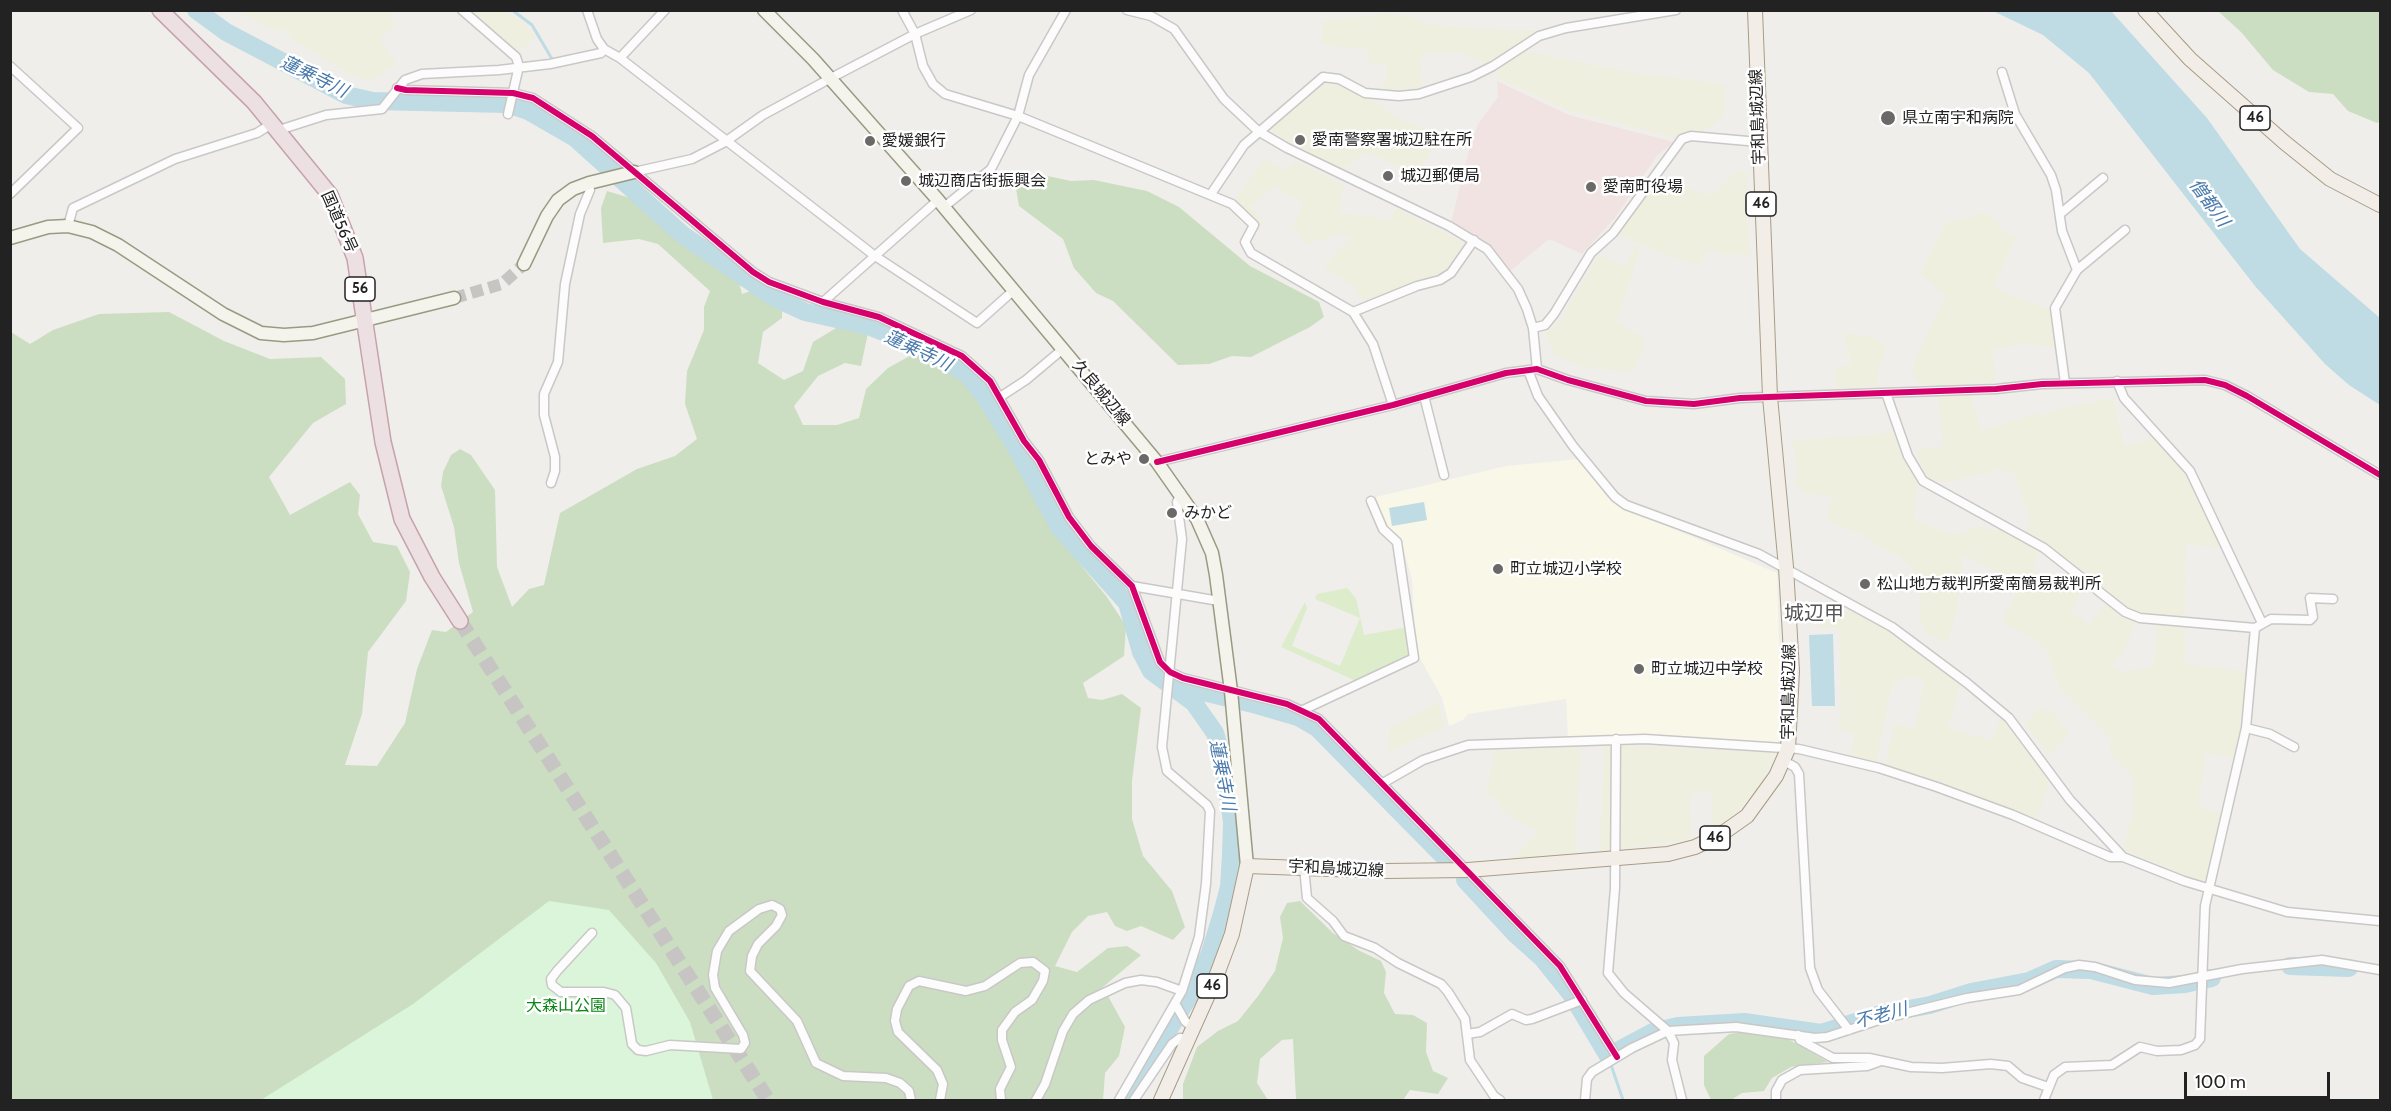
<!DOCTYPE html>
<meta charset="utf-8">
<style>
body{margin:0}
#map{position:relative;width:2391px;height:1111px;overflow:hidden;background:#f0eeeb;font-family:Cabin,sans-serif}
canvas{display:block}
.frame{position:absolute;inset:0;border:12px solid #222;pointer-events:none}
.scale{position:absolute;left:2184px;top:1072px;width:146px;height:27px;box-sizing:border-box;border:3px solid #222;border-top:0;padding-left:8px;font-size:18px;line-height:21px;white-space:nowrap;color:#222;-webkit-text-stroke:4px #fff;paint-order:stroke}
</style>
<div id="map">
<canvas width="2391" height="1111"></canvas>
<div class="frame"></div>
<div class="scale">100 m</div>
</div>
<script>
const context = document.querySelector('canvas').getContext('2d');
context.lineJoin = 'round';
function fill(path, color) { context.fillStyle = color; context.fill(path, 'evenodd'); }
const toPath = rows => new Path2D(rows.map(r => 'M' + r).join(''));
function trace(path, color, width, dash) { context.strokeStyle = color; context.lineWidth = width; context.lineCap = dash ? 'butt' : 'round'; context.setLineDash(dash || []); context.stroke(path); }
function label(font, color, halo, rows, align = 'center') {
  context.font = font + ' Cabin,"Noto Sans JP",sans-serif'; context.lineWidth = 5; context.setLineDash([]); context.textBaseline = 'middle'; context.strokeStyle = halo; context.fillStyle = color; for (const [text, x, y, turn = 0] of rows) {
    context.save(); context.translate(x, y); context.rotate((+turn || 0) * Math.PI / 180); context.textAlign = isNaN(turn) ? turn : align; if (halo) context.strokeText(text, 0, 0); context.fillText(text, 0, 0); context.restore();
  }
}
fill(toPath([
 [1497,81,1569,115,1674,142,1657,156,1614,219,1582,254,1549,239,1510,271,1474,235,1451,222,1471,142,1478,124,1498,97]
]), '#f1e3e1');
fill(toPath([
 [1579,459,1606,496,1616,504,1777,573,1781,707,1778,744,1618,735,1568,738,1566,699,1468,714,1463,720,1449,726,1442,698,1416,651,1412,580,1401,539,1387,529,1376,497,1506,466]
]), '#f8f7e8');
fill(toPath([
 [324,10,389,11,395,25,380,41,397,64,371,81,354,76,290,39,289,33,284,29,274,31,238,11],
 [468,11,503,11,520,20,536,37,518,52],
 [1390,13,1433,24,1468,28,1539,31,1487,63,1461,53,1421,53,1422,88,1384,92,1387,64,1368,63,1369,50,1321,45,1323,20,1366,17],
 [1525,51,1629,72,1725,84,1725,113,1714,125,1700,132,1689,130,1677,138,1567,110,1498,78,1497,70],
 [1330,81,1370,98,1403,121,1431,130,1441,138,1415,175,1366,152,1342,170,1268,130,1320,85],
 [1265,159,1282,170,1291,167,1295,161,1344,185,1340,211,1344,214,1374,216,1388,222,1396,208,1464,243,1447,271,1364,301,1350,284,1323,267,1350,239,1341,234,1307,244,1292,225,1304,204,1274,186,1251,207,1265,223,1255,228,1232,203],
 [1736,171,1747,172,1746,213,1751,254,1723,254,1707,249,1700,266,1651,249,1618,234,1658,179,1704,194,1715,192,1724,186],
 [1984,213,1996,221,2004,232,2016,238,1994,286,2009,295,2051,309,2055,348,2024,343,1992,351,1996,382,1924,386,1912,375,1915,360,1946,296,1920,274,1945,223],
 [1635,246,1640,247,1617,322,1646,340,1633,373,1581,366,1554,354,1545,332,1552,329,1562,319,1598,255,1627,265],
 [1843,332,1876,338,1888,348,1880,362,1878,386,1837,389,1833,370,1851,364],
 [1970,393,1981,431,2039,412,2042,417,2053,410,2113,398,2124,446,2155,438,2186,473,2222,548,2186,544,2185,618,2135,613,2125,607,2044,542,2024,531,2031,523,2013,471,2003,473,2001,469,1948,482,1930,480,1921,468,1917,450,1943,446,1937,396],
 [1893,432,1895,437,1898,436,1910,469,1918,482,1914,521,1959,535,1978,526,1990,530,2001,528,2040,549,2032,569,2057,583,2065,570,2084,586,2072,612,2089,625,2100,608,2109,605,2121,617,2135,622,2125,650,2111,667,2122,672,2153,667,2158,625,2185,627,2185,664,2248,672,2244,717,2240,717,2240,724,2243,724,2235,757,2206,753,2198,807,2221,813,2206,879,2201,882,2123,849,2133,813,2133,775,2109,754,2112,740,2058,687,2049,654,2039,643,2001,620,2021,585,1963,554,1960,594,1950,637,1947,643,1926,634,1919,616,1921,602,1911,567,1900,556,1889,552,1859,533,1826,520,1833,497,1801,492,1802,487,1793,486,1798,474,1792,441],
 [1851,608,1895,634,1961,684,1948,728,1991,740,2001,717,2013,729,2050,779,2037,819,1885,765,1894,725,1915,728,1924,679,1907,678,1895,682,1890,692,1877,763,1850,757,1855,734,1838,729,1841,713,1839,628,1819,628,1818,624],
 [1438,702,1445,727,1388,752,1390,728],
 [2041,706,2048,714,2052,711,2070,734,2051,754,2048,754,2025,724],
 [1615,744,1614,850,1600,851,1604,745],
 [1621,745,1775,753,1758,789,1735,814,1713,830,1711,792,1690,793,1691,839,1620,849],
 [1581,747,1575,853,1514,858,1538,832,1507,814,1496,800,1486,795,1494,751]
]), '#efefdf');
fill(toPath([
 [1347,588,1356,598,1364,635,1408,627,1410,657,1356,681,1281,647,1305,602,1307,608,1292,646,1340,666,1360,618,1315,599,1317,594]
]), '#ddeccb');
fill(toPath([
 [2218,11,2380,11,2380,121,2377,123,2348,111,2333,94,2309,92,2273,70,2241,32],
 [1038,174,1071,181,1094,180,1147,191,1179,207,1250,266,1319,302,1324,317,1310,327,1251,357,1232,356,1209,364,1178,365,1113,301,1096,293,1074,268,1063,239,1019,206,1015,183],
 [607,191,640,201,670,222,738,278,742,294,753,290,782,305,782,318,763,332,758,363,784,380,803,371,813,342,841,325,868,333,861,366,845,363,818,376,794,406,803,425,837,425,859,418,866,389,888,368,915,353,968,381,997,420,1020,457,1053,531,1107,597,1126,626,1124,656,1083,683,1088,698,1102,700,1122,694,1141,708,1132,781,1132,819,1143,856,1172,891,1185,927,1173,940,1141,926,1127,931,1115,926,1107,912,1088,916,1072,932,1055,966,1077,972,1108,948,1127,946,1141,955,1103,987,1125,1027,1119,1056,1105,1073,1103,1100,11,1100,11,332,30,344,53,330,99,314,169,312,224,341,270,359,321,357,345,379,346,404,313,423,269,477,290,515,350,482,360,495,358,514,373,542,397,546,410,572,406,601,368,652,362,714,345,765,377,766,405,723,417,669,432,630,446,632,473,612,459,563,454,527,441,486,443,472,451,455,460,449,471,455,495,490,497,567,512,607,529,589,544,585,560,513,637,469,675,456,697,439,685,404,687,371,704,330,704,307,710,291,658,244,639,239,603,243,601,208],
 [1300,901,1333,933,1358,950,1381,961,1386,972,1384,993,1395,1014,1413,1015,1427,1023,1426,1052,1433,1071,1448,1078,1438,1094,1410,1090,1403,1100,1296,1100,1293,1039,1282,1040,1260,1059,1257,1083,1268,1100,1183,1100,1183,1084,1197,1047,1218,1031,1238,1021,1258,996,1275,971,1283,938,1280,917,1287,903],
 [1751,1031,1783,1036,1828,1062,1791,1067,1772,1078,1764,1091,1742,1093,1731,1100,1711,1100,1704,1085,1704,1056,1729,1034]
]), '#cbdec1');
fill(toPath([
 [549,901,609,910,656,963,690,1022,713,1100,261,1100,413,1004]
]), '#daf5da');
fill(toPath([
 [1993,11,2111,11,2207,118,2300,249,2380,318,2380,405,2349,385,2325,364,2255,286,2089,73,2043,35],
 [1424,502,1427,520,1392,526,1389,508],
 [1833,634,1835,706,1812,706,1809,635]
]), '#bfdbe3');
trace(toPath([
 [512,10,532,25,552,59],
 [1608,1056,1623,1100]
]), '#bfdbe3', 3);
trace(toPath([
 [196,10,226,32,346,95,373,101,507,104,528,111,575,138,683,235,773,297,805,312,868,326,893,336,948,362,968,375,985,397,1013,442,1059,527,1127,603,1141,652,1151,671,1194,703,1215,733,1223,760,1232,822,1231,855,1229,887,1221,917,1210,953,1193,990,1126,1100],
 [1183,693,1199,691,1257,705,1298,717,1317,728,1448,861],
 [1465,880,1514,933,1542,958,1571,994,1608,1056,1653,1032,1678,1026,1744,1022,1821,1033,1877,1015,1930,1005,1971,992,2029,981,2056,969,2091,970,2153,986,2185,984,2212,978],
 [2290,966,2349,968]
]), '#bfdbe3', 18);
trace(toPath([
 [454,298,502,284,524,264]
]), '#c7c5c3', 12, [12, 6]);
trace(toPath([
 [460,621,768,1100]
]), '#c7c5c3', 15, [15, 8]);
const street = toPath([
 [462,10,516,57,519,66,508,114],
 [587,10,597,39,604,49,620,58,875,256,977,323,1014,290],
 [902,10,915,34,923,66,933,84,945,94,1018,116,1232,204,1254,225,1245,242,1251,253,1353,312,1373,344,1393,405],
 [1127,10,1151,16,1174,29,1224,99,1258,131,1287,148,1449,226,1487,249,1518,289,1527,309,1533,328,1537,369],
 [620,58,665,10],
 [10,66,78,128,10,194],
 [2002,72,2015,114,2051,175,2056,190,2062,231,2077,270,2055,308,2065,383],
 [397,88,406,90,513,93,533,98,592,136,753,272,769,282,823,302,879,317,962,356,990,381,1024,441,1039,460,1069,517,1091,546,1132,586,1160,662,1170,672,1183,678,1287,704,1319,719,1560,966,1617,1057],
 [279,130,326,115,382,109,405,80,422,74,499,70,550,64,601,53,604,49],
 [634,172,692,159,725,142,763,115,831,78,915,34,971,10],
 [1211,194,1244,145,1323,77,1339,79,1365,93,1399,96,1419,94,1471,77,1493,66,1539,36,1566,28,1676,10],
 [944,207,991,169,1018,116,1029,75,1066,10],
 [2060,214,2103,178],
 [68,226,73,208,175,159,257,133,273,123],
 [2077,270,2125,230],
 [823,302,938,200],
 [1353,312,1417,286,1440,280,1451,273,1474,240],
 [1533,328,1545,325,1554,314,1591,253,1613,233,1682,139,1691,136,1759,142],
 [1528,370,1538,396,1573,446,1615,497,1626,505,1759,554,1892,627,1967,683,2009,718,2070,800,2123,857,2184,881,2287,912,2380,921],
 [2117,381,2124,398,2190,471,2262,623],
 [1886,393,1908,456,1923,481,2044,548,2125,612,2140,618,2255,628,2271,619,2310,620,2313,617,2310,598,2333,599],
 [1424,396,1444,475],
 [1000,397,1026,380,1064,348],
 [1157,462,1393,405,1506,373,1537,369,1568,380,1646,401,1694,404,1740,398,1996,389,2042,384,2205,380,2225,385,2247,396,2380,475],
 [551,483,555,471,555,457,544,415,544,394,558,362,565,284,580,214,590,190,589,183],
 [1132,586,1219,601],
 [1303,710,1414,658,1397,542,1383,529,1371,501],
 [2246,728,2270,734,2294,747],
 [1616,739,1615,888,1608,973,1624,993,1668,1031,1674,1043,1672,1060,1682,1100],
 [1784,761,1795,767,1799,774,1810,968,1818,990,1849,1030],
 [1383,783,1423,760,1468,745,1645,739,1799,749,1879,768,1937,787,2013,815,2110,857,2123,857],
 [1304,867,1307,898,1333,921,1344,936,1375,948,1398,963,1441,984,1448,992,1465,1019,1470,1060,1494,1096,1500,1100],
 [592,933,557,971,551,979,552,985,561,992,604,992,615,995,626,1008,632,1044,638,1050,646,1051,670,1045,741,1049,745,1043,743,1035,715,988,713,975,717,951,729,931,759,909,772,905,780,909,782,915,776,926,758,944,752,956,750,971,797,1021,816,1063,843,1076,886,1078,900,1083,909,1091,911,1100],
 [1176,1005,1185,1021,1193,1028],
 [1467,1034,1480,1032,1512,1014,1526,1020,1532,1019,1582,1000],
 [1798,1035,1800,1040,1833,1058,1869,1058,1911,1067,1942,1068,1991,1064,2008,1066,2022,1078,2048,1087],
 [940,1100,943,1084,937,1070,898,1032,895,1021,897,1009,909,986,919,981,966,991,985,986,1020,963,1033,962,1045,971,1043,981,1032,1000,1015,1012,1002,1030,1002,1040,1011,1067,1000,1089,1001,1100],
 [1036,1100,1045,1084,1063,1031,1073,1014,1089,1000,1125,983,1141,980,1157,982,1182,991],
 [1119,1100,1182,991,1199,937,1206,884,1210,811,1207,805,1167,771,1162,747,1182,539,1177,502,1181,493],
 [1134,1100,1172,1044,1180,1038,1188,1039],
 [1585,1100,1587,1079,1592,1072,1632,1048,1668,1031,1736,1027,1815,1038,1827,1037,1882,1019,1967,998,2019,990,2065,968,2079,965,2095,967,2135,980,2169,983,2242,969,2322,960,2380,970],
 [1776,1100,1776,1091,1782,1080,1800,1070,1867,1066,1881,1061],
 [2044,1100,2054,1075,2065,1067,2112,1065,2140,1047,2157,1051,2181,1050,2195,1045,2200,1039,2205,906,2246,728,2255,628]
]);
const secondary = toPath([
 [764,10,813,59,938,200,1157,462,1197,519,1212,553,1216,575,1231,691,1247,866],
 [10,238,48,227,68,226,92,232,118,245,223,314,261,333,284,335,313,333,454,298],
 [524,264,547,216,558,200,573,189,589,183,634,172]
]);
const primary = toPath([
 [2145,10,2190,59,2284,142,2330,179,2380,205],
 [1161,1100,1216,977,1232,934,1247,866,1386,871,1468,870,1668,854,1695,847,1720,835,1747,816,1776,776,1788,749,1792,671,1786,567,1770,397,1755,10]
]);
const highway = toPath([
 [160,10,254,102,330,195,355,258,383,442,402,519,432,577,460,621]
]);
trace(street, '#c9c8c7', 11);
trace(secondary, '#999a82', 15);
trace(primary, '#a79c86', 16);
trace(highway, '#c5a2ac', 18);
trace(street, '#fdfcfc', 8);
trace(secondary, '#f4f4ed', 12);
trace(primary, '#f3ede7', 14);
trace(highway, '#ece0e2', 15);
trace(toPath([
 [397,88,406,90,513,93,533,98,592,136,753,272,769,282,823,302,879,317,962,356,990,381,1024,441,1039,460,1069,517,1091,546,1132,586,1160,662,1170,672,1183,678,1287,704,1319,719,1560,966,1617,1057],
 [1157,462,1393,405,1506,373,1537,369,1568,380,1646,401,1694,404,1740,398,1996,389,2042,384,2205,380,2225,385,2247,396,2380,475]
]), '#d6006c', 6);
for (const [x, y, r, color] of [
 [1888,118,8,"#6a6968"],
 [1300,140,6,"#6a6968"],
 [870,141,6,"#6a6968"],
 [1388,176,6,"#6a6968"],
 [906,181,6,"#6a6968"],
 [1591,187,6,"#6a6968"],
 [1144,459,6,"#6a6968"],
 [1172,513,6,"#6a6968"],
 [1498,569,6,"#6a6968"],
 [1865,584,6,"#6a6968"],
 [1639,669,6,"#6a6968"]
]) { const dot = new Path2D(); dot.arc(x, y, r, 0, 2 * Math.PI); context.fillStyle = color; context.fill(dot); trace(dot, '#fff', 2); }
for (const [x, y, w] of [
 [2255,118,30],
 [1761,204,30],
 [360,289,30],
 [1715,838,30],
 [1212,986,30]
]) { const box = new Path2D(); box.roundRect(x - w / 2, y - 12, w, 24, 4.5); context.fillStyle = '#fff'; context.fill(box); trace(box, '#222', 1.5); }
label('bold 15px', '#222', null, [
 ["46",2255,118],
 ["46",1761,204],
 ["56",360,289],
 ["46",1715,838],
 ["46",1212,986]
]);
label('16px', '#222', '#fff', [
 ["宇和島城辺線",1758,117,-92],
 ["国道56号",339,222,66],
 ["久良城辺線",1101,393,50],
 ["宇和島城辺線",1789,692,-89],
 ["宇和島城辺線",1336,869,3]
]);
label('16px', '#222', '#fff', [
 ["県立南宇和病院",1902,118],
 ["愛南警察署城辺駐在所",1312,140],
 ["愛媛銀行",882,141],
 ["城辺郵便局",1400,176],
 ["城辺商店街振興会",918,181],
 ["愛南町役場",1603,187],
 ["とみや",1132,459,"right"],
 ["みかど",1184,513],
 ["町立城辺小学校",1510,569],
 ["松山地方裁判所愛南簡易裁判所",1877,584],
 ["町立城辺中学校",1651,669]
], 'left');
label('16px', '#0c8416', '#fff', [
 ["大森山公園",566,1006]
]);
label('italic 18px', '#4a7aab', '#fff', [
 ["蓮乗寺川",314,77,26],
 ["僧都川",2209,203,54],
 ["蓮乗寺川",918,351,25],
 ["蓮乗寺川",1222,775,79],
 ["不老川",1881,1016,-15]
]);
label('20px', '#555', '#fff', [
 ["城辺甲",1814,614]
]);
</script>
